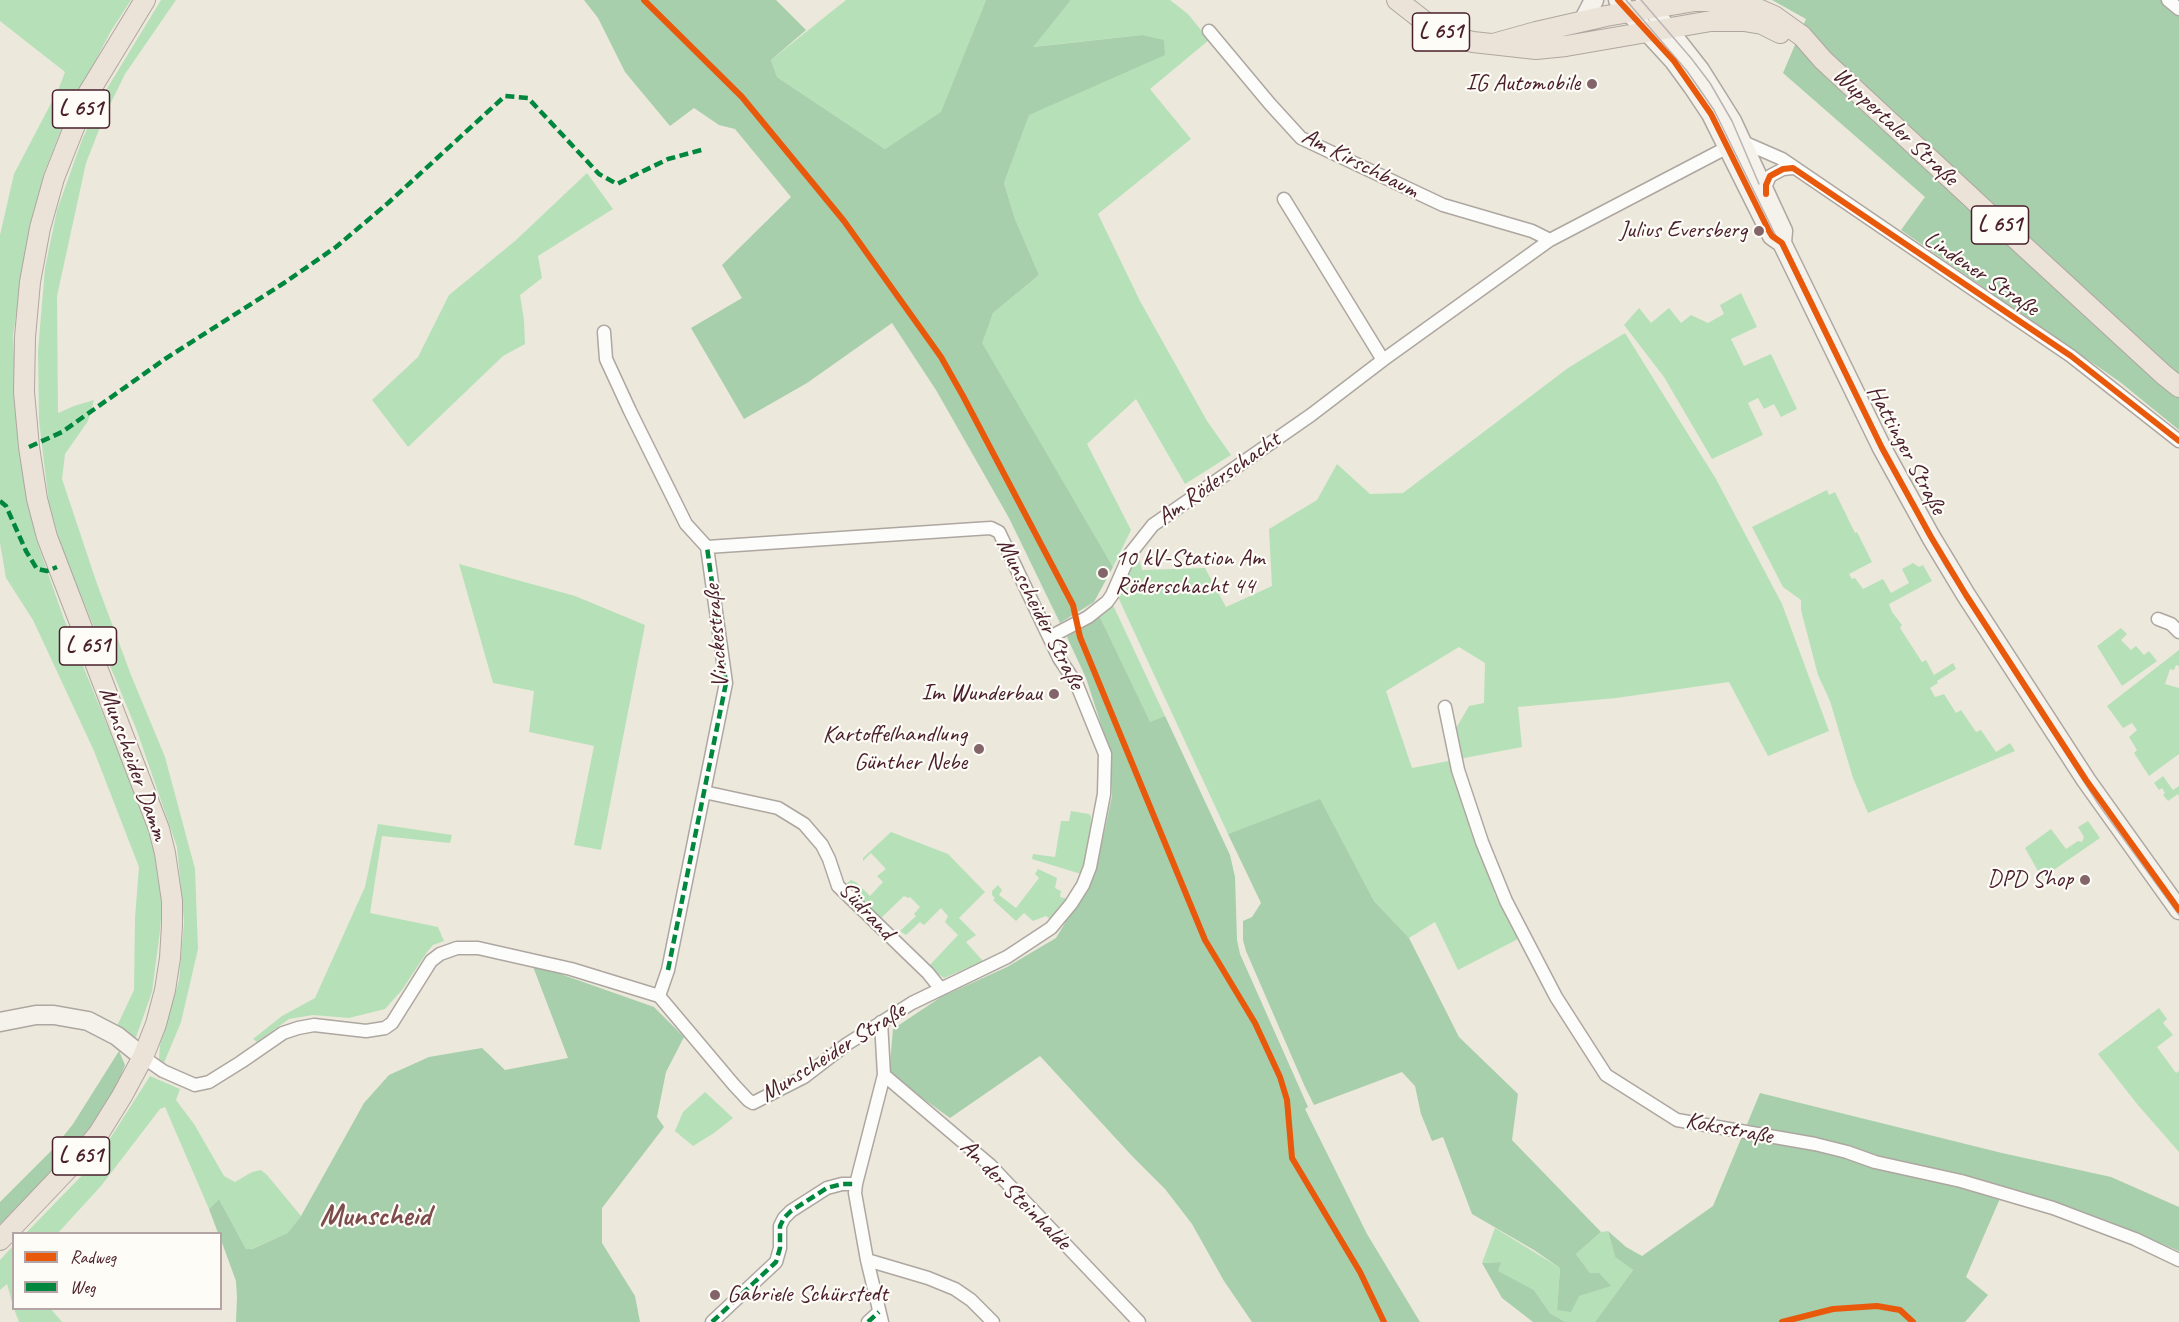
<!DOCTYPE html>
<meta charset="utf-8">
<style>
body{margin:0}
#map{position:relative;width:2179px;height:1322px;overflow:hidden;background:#ece8db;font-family:Caveat,sans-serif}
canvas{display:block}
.legend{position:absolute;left:12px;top:1232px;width:210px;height:78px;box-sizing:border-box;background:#fdfcf7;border:2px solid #b5a4a5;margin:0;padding:8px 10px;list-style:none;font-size:18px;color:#4a1f2b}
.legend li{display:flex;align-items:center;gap:12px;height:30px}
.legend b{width:30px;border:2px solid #b5a4a5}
</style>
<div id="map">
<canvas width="2179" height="1322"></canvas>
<ul class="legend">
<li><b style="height:8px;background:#e8590c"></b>Radweg</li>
<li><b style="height:8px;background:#00873e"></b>Weg</li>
</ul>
</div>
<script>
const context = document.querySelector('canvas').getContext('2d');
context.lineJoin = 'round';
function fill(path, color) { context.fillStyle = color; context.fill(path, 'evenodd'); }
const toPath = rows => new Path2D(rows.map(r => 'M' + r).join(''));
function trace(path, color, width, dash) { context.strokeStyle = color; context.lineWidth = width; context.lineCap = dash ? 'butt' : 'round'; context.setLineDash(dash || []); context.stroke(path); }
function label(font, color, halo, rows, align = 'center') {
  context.font = font + ' Caveat,sans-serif'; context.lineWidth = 4.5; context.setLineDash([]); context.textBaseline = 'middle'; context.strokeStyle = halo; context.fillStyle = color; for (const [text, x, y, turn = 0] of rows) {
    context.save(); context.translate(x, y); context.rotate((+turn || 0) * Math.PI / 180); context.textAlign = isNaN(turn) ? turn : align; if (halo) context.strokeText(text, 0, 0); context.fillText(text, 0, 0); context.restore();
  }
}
fill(toPath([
 [0,0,131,0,111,31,67,115,44,173,29,232,13,335,18,448,36,539,64,619,129,779,153,845,162,905,160,931,152,992,135,1040,117,1026,134,990,135,918,139,867,94,751,33,620,6,578,0,543,0,235,14,174,59,88,65,72,0,21],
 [161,0,176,0,125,74,104,117,86,163,57,296,58,413,74,406,94,400,88,421,65,454,62,479,96,581,131,675,165,757,195,869,198,949,181,1022,164,1063,159,1059,160,1045,179,980,184,922,177,847,137,731,63,552,49,504,39,421,38,351,45,268,57,210,82,140,100,100],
 [846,0,986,0,941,113,885,149,777,77,771,60],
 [1071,0,1170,0,1188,14,1209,40,1150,89,1191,139,1098,214,1140,301,1207,421,1231,455,1185,484,1136,399,1087,444,1131,530,1113,567,981,343,993,313,1039,275,1015,219,1004,183,1029,114,1165,54,1142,35,1032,47],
 [587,173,613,209,538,256,542,278,520,295,524,320,525,344,503,356,408,447,372,400,418,357,449,295,515,241],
 [1741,293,1757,327,1731,339,1744,366,1771,354,1797,409,1781,417,1774,404,1764,409,1758,398,1748,403,1763,435,1712,459,1664,377,1624,325,1639,308,1651,323,1669,308,1681,323,1691,315,1708,323,1724,314,1720,305],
 [1625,333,1716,479,1782,604,1829,731,1768,756,1729,682,1616,698,1518,707,1522,747,1459,759,1507,892,1494,893,1518,939,1458,970,1435,922,1409,938,1374,901,1320,800,1228,834,1118,597,1138,555,1142,570,1205,568,1226,607,1272,586,1269,529,1317,500,1337,464,1370,494,1403,493,1568,368],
 [1459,647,1485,663,1484,703,1469,706,1455,730,1459,759,1412,768,1386,691],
 [1827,490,1829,495,1835,492,1855,533,1857,532,1872,562,1849,574,1852,579,1855,578,1863,589,1883,579,1891,593,1909,583,1902,569,1913,563,1919,567,1923,565,1932,581,1889,604,1892,612,1902,625,1900,628,1922,662,1926,660,1934,675,1953,663,1956,669,1937,681,1938,683,1930,688,1935,697,1944,694,1956,713,1961,710,1976,732,1981,730,1996,752,2010,743,2015,751,1868,813,1853,778,1830,701,1818,675,1801,610,1801,600,1783,587,1752,527],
 [459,564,575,596,645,625,601,850,574,845,594,746,529,732,534,691,493,683],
 [1112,603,1165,716,1150,723,1099,615],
 [2121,628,2127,634,2121,640,2131,650,2136,646,2144,655,2149,651,2157,661,2122,686,2097,646],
 [2179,650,2179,666,2176,665,2174,670,2170,669,2165,684,2179,688,2179,754,2149,776,2134,753,2137,750,2129,737,2137,730,2132,723,2123,728,2107,706],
 [2163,776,2173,790,2179,786,2179,796,2178,794,2168,801,2163,795,2165,793,2162,788,2159,790,2154,783],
 [1071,811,1089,814,1091,816,1090,838,1081,874,1032,859,1033,854,1055,857,1061,821,1069,821],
 [2088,821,2100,838,2042,878,2025,848,2051,829,2066,849,2078,841,2082,842,2084,837,2078,827],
 [378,824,452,835,450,843,382,836,370,913,438,927,444,941,433,945,427,952,402,990,385,1009,349,1018,313,1015,289,1019,257,1042,253,1039,282,1016,315,998,365,887],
 [891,832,948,854,985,892,959,918,976,935,966,942,983,961,944,978,928,967,958,935,945,922,948,916,941,908,924,925,920,922,906,935,900,931,916,916,914,914,920,907,910,897,908,898,904,896,878,921,849,890,846,884,851,880,857,883,870,896,883,882,877,876,886,869,871,853,863,861,863,858],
 [1038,869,1057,878,1055,888,1061,891,1060,897,1068,899,1051,920,1046,916,1033,921,1024,913,1016,921,993,900,995,898,992,895,992,891,998,885,1002,890,999,895,1016,908,1039,878,1035,874],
 [2159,1008,2167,1019,2163,1023,2173,1035,2157,1047,2176,1073,2179,1071,2179,1152,2137,1104,2098,1054],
 [150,1076,180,1089,176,1100,194,1124,224,1176,235,1182,252,1172,261,1170,267,1175,301,1216,289,1233,251,1249,246,1249,219,1199,209,1209,165,1107,160,1109,101,1186,58,1233,25,1234,95,1162],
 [705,1092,733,1118,714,1133,693,1146,675,1131,683,1112],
 [1495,1228,1560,1268,1557,1310,1590,1273,1576,1254,1601,1232,1608,1231,1615,1257,1633,1270,1595,1322,1565,1322,1550,1313,1534,1290,1497,1271,1500,1262,1482,1263],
 [13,1246,13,1306,7,1284,0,1290,0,1260],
 [14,1309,51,1309,62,1322,19,1322]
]), '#b6e1b8');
fill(toPath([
 [584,0,776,0,806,30,771,60,777,77,885,149,941,112,986,0,1071,0,1033,47,1142,35,1164,40,1165,55,1029,115,1004,183,1015,219,1039,275,993,313,982,343,1113,567,1094,602,1060,623,1009,518,936,390,892,323,807,383,744,419,691,328,742,298,722,265,791,197,735,129,719,125,694,108,670,126,625,72,598,18],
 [1772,0,2179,0,2179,430,2120,382,1901,230,1925,197,1783,73,1806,19],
 [1099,615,1150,722,1165,716,1230,855,1235,877,1237,940,1240,954,1308,1107,1305,1109,1367,1234,1420,1322,1252,1322,1224,1281,1192,1224,1165,1189,1132,1156,1040,1056,950,1118,889,1074,893,1029,941,997,1007,967,1056,938,1092,878,1105,829,1112,796,1110,752,1086,678,1067,637],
 [1320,799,1374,901,1409,938,1459,1037,1518,1094,1512,1140,1601,1232,1576,1254,1590,1273,1599,1273,1611,1286,1579,1296,1571,1312,1557,1310,1560,1268,1534,1250,1472,1214,1443,1137,1432,1141,1421,1114,1415,1086,1402,1072,1314,1105,1305,1087,1246,951,1243,940,1243,921,1252,917,1261,903,1228,834],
 [532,964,654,1007,684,1037,666,1072,657,1117,664,1127,602,1208,602,1243,635,1296,640,1322,236,1322,237,1298,236,1281,221,1240,220,1234,218,1233,209,1209,219,1199,246,1249,252,1249,288,1233,301,1216,364,1103,389,1075,429,1057,482,1048,505,1070,568,1058],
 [119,1051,125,1065,117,1086,90,1127,52,1171,0,1224,0,1202,54,1148,73,1124],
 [1760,1093,2002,1153,2111,1177,2179,1207,2179,1251,2108,1221,2005,1187,1966,1277,1988,1295,1965,1322,1595,1322,1633,1270,1615,1257,1608,1231,1626,1247,1642,1256,1713,1206],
 [1501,1262,1498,1271,1534,1290,1550,1313,1565,1322,1533,1322,1502,1298,1482,1263]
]), '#a7cfab');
const street = toPath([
 [2168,0,2179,9],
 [1209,31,1270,104,1301,138,1443,205,1532,231,1550,240],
 [1743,142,1782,159,2071,356,2179,441],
 [1766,194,1766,185,1770,176,1783,169,1793,168],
 [1284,199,1383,360],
 [604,332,606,359,630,411,686,524,707,547,726,683,668,970,659,996],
 [2158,619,2171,624,2179,632],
 [1050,637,1088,617,1107,602,1112,595,1130,554,1153,525,1311,415,1383,360,1550,240,1728,147],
 [1445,707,1458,770,1482,842,1506,901,1556,997,1606,1075,1677,1120,1815,1144,1847,1152,1875,1162,1961,1181,2053,1208,2135,1239,2179,1260],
 [704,792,778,808,804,824,822,845,829,859,838,886,928,973,940,988],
 [881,1022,884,1075,856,1184,855,1193,867,1260,882,1322],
 [143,1057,163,1071,195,1085,209,1082,241,1062,283,1033,298,1028,314,1025,366,1031,385,1028,392,1023,431,961,440,954,457,948,478,948,571,969,659,996,734,1085,748,1100,753,1103,804,1077,847,1044,912,1003,1007,957,1051,928,1071,904,1083,885,1090,867,1104,794,1105,754,1077,685,1059,658,999,532,991,528,975,529,707,547],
 [884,1075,990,1165,1139,1322],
 [867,1260,928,1278,955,1289,971,1300,993,1322],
 [712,1322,776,1262,780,1248,780,1226,784,1218,791,1211,827,1188,842,1184,856,1184],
 [868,1322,879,1312]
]);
const secondary = toPath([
 [1618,0,1674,61,1693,87,1711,114,1772,236,1782,243],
 [1645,0,1700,70,1732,121,1783,231,1782,243,1882,448,1931,537,1966,595,2086,780,2179,910],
 [1583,21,1594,0],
 [0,1022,36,1015,54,1015,88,1021,117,1036,143,1057]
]);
const primary = toPath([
 [1397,0,1433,28,1452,37,1473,42,1536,49,1566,46,1711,21,1744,21,1762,24,1780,33],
 [1493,44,1536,32,1606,16,1695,1,1725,1,1758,9,1774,16,1802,36,1823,60,1990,215,2164,375,2179,387],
 [0,1240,80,1156,99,1133,122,1096,143,1057,156,1024,165,990,170,958,172,925,172,901,165,853,159,829,47,537,37,499,29,447,24,392,25,337,30,282,40,228,54,178,86,97,145,0]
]);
trace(street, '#aea6a0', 15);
trace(secondary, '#aea6a0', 21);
trace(primary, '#aea6a0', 22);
trace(street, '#fcfcfa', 12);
trace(secondary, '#f5f2ec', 18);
trace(primary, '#ebe3d8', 20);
trace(toPath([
 [1626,0,1687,71,1714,110,1883,454,1944,564,2099,805,2179,915],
 [1641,0,1691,58,1710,83,1732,121,1759,184]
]), '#bab4b4', 1.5);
trace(toPath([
 [29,447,62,432,165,359,284,283,336,247,388,203,505,96,528,98,599,174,617,184,668,159,705,149],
 [0,501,6,506,26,551,37,569,47,571,57,567],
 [668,970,726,683,707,547],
 [712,1322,776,1262,780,1248,780,1226,784,1218,791,1211,827,1188,842,1184,856,1184],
 [868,1322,879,1312]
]), '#00873e', 4.5, [9, 4.5]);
trace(toPath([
 [644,0,742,97,844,221,941,357,963,396,1073,605,1080,637,1205,940,1255,1023,1280,1077,1287,1100,1292,1158,1360,1272,1384,1322],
 [1618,0,1674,61,1711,114,1769,231,1772,236,1782,243,1882,448,1931,537,1966,595,2086,780,2179,910],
 [1766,194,1766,185,1770,176,1783,169,1793,168,2071,356,2179,441],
 [1782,1322,1833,1309,1877,1306,1900,1310,1913,1322]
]), '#e8590c', 6);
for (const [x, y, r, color] of [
 [1592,84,6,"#836569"],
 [1759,231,6,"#836569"],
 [1103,573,6,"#836569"],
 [1054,694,6,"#836569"],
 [979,749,6,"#836569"],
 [2085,880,6,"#836569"],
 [715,1295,6,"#836569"]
]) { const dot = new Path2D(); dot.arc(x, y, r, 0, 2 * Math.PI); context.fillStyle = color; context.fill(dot); trace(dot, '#fdfcf7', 2); }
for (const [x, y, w] of [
 [1441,32,57],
 [81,109,57],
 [2000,225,57],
 [88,646,57],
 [81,1156,57]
]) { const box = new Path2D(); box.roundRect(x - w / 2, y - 19, w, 38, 4.5); context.fillStyle = '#fdfcf7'; context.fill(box); trace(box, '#4a1f2b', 1.5); }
label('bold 22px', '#4a1f2b', null, [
 ["L 651",1441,32],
 ["L 651",81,109],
 ["L 651",2000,225],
 ["L 651",88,646],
 ["L 651",81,1156]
]);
label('24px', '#4a1f2b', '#fdfcf7', [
 ["IG Automobile",1580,84],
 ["Julius Eversberg",1747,231],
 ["10 kV-Station Am",1115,559,"left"],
 ["Röderschacht 44",1115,587,"left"],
 ["Im Wunderbau",1042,694],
 ["Kartoffelhandlung",967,735],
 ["Günther Nebe",967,763],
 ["DPD Shop",2073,880],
 ["Gabriele Schürstedt",727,1295,"left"]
], 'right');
label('24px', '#4a1f2b', '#fdfcf7', [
 ["Wuppertaler Straße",1895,127,43],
 ["Am Kirschbaum",1360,164,27],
 ["Lindener Straße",1981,274,34],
 ["Hattinger Straße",1906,450,62],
 ["Am Röderschacht",1219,479,-35],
 ["Munscheider Straße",1040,614,63],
 ["Vinckestraße",717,636,-95],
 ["Munscheider Damm",133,764,70],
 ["Südrand",866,911,47],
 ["Munscheider Straße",833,1053,-32],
 ["Koksstraße",1729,1129,11],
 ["An der Steinhalde",1015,1195,45]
]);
label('bold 30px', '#7e4c4c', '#fdfcf7', [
 ["Munscheid",375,1217]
]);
</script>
